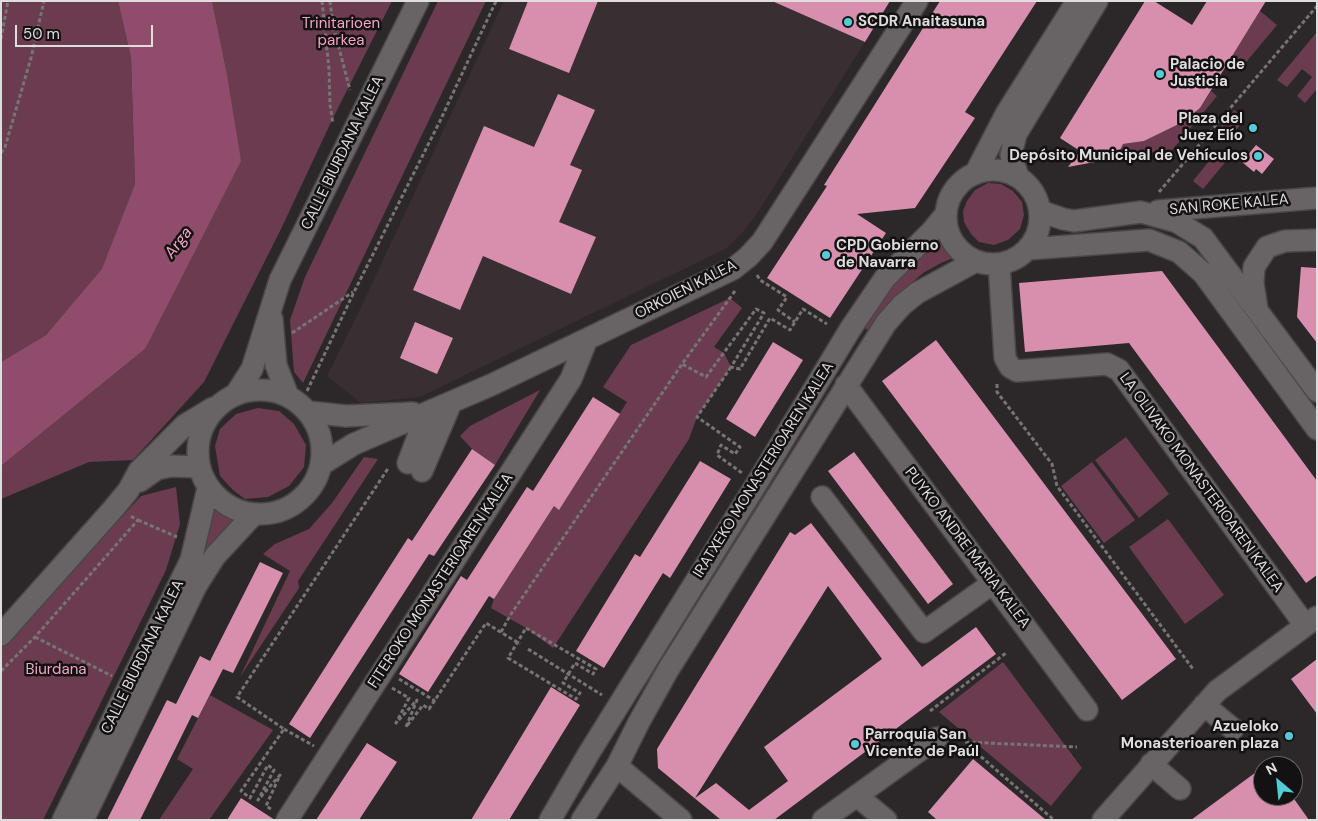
<!DOCTYPE html>
<meta charset="utf-8">
<style>
body{margin:0}
#map{position:relative;width:1318px;height:821px;overflow:hidden;background:#2c2829;font-family:"DM Sans",sans-serif}
canvas{display:block}
.frame{position:absolute;inset:0;border:2px solid #dfddde;pointer-events:none}
.north{position:absolute;left:1253px;top:756px;width:50px;height:50px;box-sizing:border-box;background:#131112;border:1px solid #656364;border-radius:50%;rotate:332deg;font-size:14px;font-weight:700;line-height:20px;text-align:center;color:#dfddde}
.north::after{content:'';display:block;margin:auto;width:18px;height:22px;background:#52ccd6;clip-path:polygon(50% 0,100% 100%,50% 72%,0 100%)}
.scale{position:absolute;left:15px;top:25px;width:138px;height:22px;box-sizing:border-box;border:2px solid #dfddde;border-top:0;padding-left:6px;font-size:15px;line-height:18px;white-space:nowrap;color:#dfddde;-webkit-text-stroke:4px #131112;paint-order:stroke}
</style>
<div id="map">
<canvas width="1318" height="821"></canvas>
<div class="frame"></div>
<div class="north">N</div>
<div class="scale">50 m</div>
</div>
<script>
const context = document.querySelector('canvas').getContext('2d');
context.lineJoin = 'round';
function fill(path, color) { context.fillStyle = color; context.fill(path, 'evenodd'); }
const toPath = rows => new Path2D(rows.map(r => 'M' + r).join(''));
function trace(path, color, width, dash) { context.strokeStyle = color; context.lineWidth = width; context.lineCap = dash ? 'butt' : 'round'; context.setLineDash(dash || []); context.stroke(path); }
function label(font, color, halo, rows, align = 'center') {
  context.font = font + ' "DM Sans",sans-serif'; context.lineWidth = 5; context.setLineDash([]); context.textBaseline = 'middle'; context.strokeStyle = halo; context.fillStyle = color; for (const [text, x, y, turn = 0] of rows) {
    context.save(); context.translate(x, y); context.rotate((+turn || 0) * Math.PI / 180); context.textAlign = isNaN(turn) ? turn : align; if (halo) context.strokeText(text, 0, 0); context.fillText(text, 0, 0); context.restore();
  }
}
fill(toPath([
 [504,1,772,1,865,42,760,209,744,231,727,248,420,397,361,403,327,376,363,303]
]), '#392e32');
fill(toPath([
 [1,1,118,1,131,58,135,184,103,269,46,335,1,362],
 [212,1,392,1,332,120,281,229,204,382,133,460,89,462,1,499,1,466,145,349,226,69],
 [438,1,486,1,303,383,294,372,290,320,305,277],
 [1260,11,1277,25,1242,67,1231,57],
 [1317,32,1317,89,1305,103,1297,96,1312,77,1302,69,1287,87,1277,80],
 [1211,91,1217,96,1163,161,1150,150,1116,158,1123,144,1144,141,1183,122,1200,108],
 [1234,110,1245,119,1226,142,1215,133],
 [1218,150,1228,159,1203,189,1193,181],
 [988,183,1001,184,1013,191,1022,202,1024,215,1020,229,1008,240,994,245,979,242,971,234,964,222,963,211,967,201,975,190],
 [938,235,953,258,941,263,923,273,893,299,868,330,863,327,887,286],
 [730,298,742,308,714,347,724,353,731,367,697,417,689,439,553,648,526,628,491,608,494,599,554,506,559,509,627,402,603,387,631,345],
 [540,390,495,465,472,449,460,436,470,426],
 [258,408,279,411,294,424,306,445,304,467,289,486,268,497,245,499,233,490,220,476,215,446,220,429,236,414],
 [1126,437,1169,494,1139,518,1095,460],
 [364,457,378,459,298,581,299,588,240,677,290,571,263,554,275,544,309,529,332,503],
 [1092,462,1135,520,1104,543,1061,486],
 [176,487,180,524,166,570,43,820,1,820,1,648,141,496],
 [212,509,234,520,220,534,202,563,194,562],
 [1168,519,1224,595,1185,624,1129,547],
 [1003,662,1082,768,1051,806,939,712],
 [210,695,273,730,209,820,159,820,193,769,177,759]
]), '#6b3c50');
fill(toPath([
 [118,1,212,1,226,69,241,161,145,349,1,466,1,362,46,335,102,269,135,184,131,58]
]), '#904d6b');
fill(toPath([
 [528,1,598,1,569,73,509,49],
 [772,1,890,1,865,42],
 [940,1,1037,1,965,112,975,118,915,208,857,214,886,233,830,318,767,278,827,186,824,185],
 [1145,1,1154,1,1192,25,1207,1,1266,1,1200,108,1183,122,1144,141,1123,144,1116,158,1068,167,1080,151,1060,138],
 [558,94,595,110,570,165,582,170,559,222,596,237,571,294,483,256,460,310,413,290,484,126,534,147],
 [1256,145,1274,159,1262,174,1256,169,1254,172,1242,162],
 [1301,267,1317,268,1317,343,1297,317],
 [1162,271,1317,481,1317,575,1306,583,1129,343,1025,352,1019,283],
 [415,322,453,338,437,374,400,358],
 [936,340,1176,659,1122,700,882,381],
 [773,342,803,360,755,437,726,419],
 [593,397,620,414,559,510,554,506,494,599,489,596,428,692,399,674,461,576,467,580,527,487,533,491],
 [472,449,495,465,434,556,429,554,310,738,289,724,408,538,412,541],
 [854,452,953,584,928,604,828,471],
 [700,461,731,479,670,578,663,573,604,668,576,651,635,554,640,557],
 [811,523,922,667,976,627,996,654,774,820,721,820,658,768,657,749,790,532,795,535],
 [828,586,882,659,764,747,788,781,749,810,716,783,695,798],
 [260,562,283,573,233,673,223,669,198,718,192,715,140,820,107,820,167,700,176,704,200,656,210,661],
 [1317,659,1317,714,1291,679],
 [551,687,580,705,509,820,471,820],
 [367,743,397,762,359,820,316,820],
 [973,759,1046,820,937,820,928,812],
 [1263,767,1263,796,1292,796,1309,820,1191,820],
 [241,798,275,820,227,820]
]), '#d88fad');
const minor = toPath([
 '946 217a47 47 0 1 1 94 0a47 47 0 1 1-94 0Z',
 [975,174,1006,114,1077,1],
 [1018,177,1011,155,1016,134,1097,1],
 [1040,211,1063,219,1074,221,1141,212,1177,222,1203,238,1317,391],
 [1158,211,1317,198],
 [1028,249,1149,240,1179,252,1203,273,1317,429],
 [999,264,1005,358,1010,367,1017,371,1107,364,1119,370,1305,625],
 [1257,309,1253,283,1254,267,1267,247,1285,241,1317,240],
 [272,319,276,365,288,396],
 [846,385,1087,710],
 '198 452a62 62 0 1 1 124 0a62 62 0 1 1-124 0Z',
 [236,394,252,369,280,280,418,1],
 [309,412,346,416,413,413],
 [408,463,427,413],
 [322,464,354,444,491,385,733,269,748,257,762,242,917,1],
 [422,471,451,403],
 [140,481,157,469,171,466,198,467],
 [822,497,924,632,993,583],
 [1,635,114,508,128,491,139,471,185,425,213,408],
 [1204,705,1233,729],
 [1151,764,1180,789],
 [617,766,681,820],
 [857,796,886,820],
 [63,820,191,560,208,488],
 [83,820,196,586,215,556,253,515],
 [287,820,571,379,587,339],
 [550,820,589,753,757,483,851,328,885,278,932,231,946,214],
 [582,820,617,766,639,722,668,670,886,323,902,305,917,293,976,261],
 [823,820,937,738],
 [1103,820,1217,691,1317,617]
]);
trace(minor, '#494647', 24);
trace(toPath([
 [322,1,329,69,330,105,333,124],
 [330,1,333,25,350,90],
 [1,39,8,1],
 [1,153,5,147,31,58,44,1],
 [1159,192,1317,6],
 [757,275,760,280,787,297,778,310,795,322],
 [735,291,682,364,706,377,756,309,764,313,731,367,740,369,770,318,790,330,803,309,827,324],
 [292,333,353,292],
 [731,367,697,417,740,447,735,454,721,445,717,455,742,473],
 [997,384,997,392,1052,464,1057,486,1193,669],
 [307,391,354,292,440,121,496,1],
 [138,520,177,537],
 [526,628,596,669,593,674,575,663,563,683,580,693,576,699,508,658,526,628],
 [501,632,511,614,682,364],
 [35,637,112,676],
 [528,649,602,695],
 [1,671,35,637,138,520,130,516],
 [399,679,435,701],
 [392,688,409,698,396,723,417,700,406,727,423,705,429,709,486,623,520,644],
 [930,711,1006,653],
 [284,729,314,746],
 [965,742,1077,747],
 [971,748,1054,820],
 [271,809,266,806,280,775,258,800,274,770,268,765,250,798,241,791,284,729,237,697,389,467]
]), '#777475', 3, [4, 2.5]);
trace(minor, '#686365', 21);
for (const [x, y, r, color] of [
 [848,22,5,"#52ccd6"],
 [1160,74,5,"#52ccd6"],
 [1253,128,5,"#52ccd6"],
 [1258,156,5,"#52ccd6"],
 [826,255,5,"#52ccd6"],
 [1289,736,5,"#52ccd6"],
 [855,744,5,"#52ccd6"]
]) { const dot = new Path2D(); dot.arc(x, y, r, 0, 2 * Math.PI); context.fillStyle = color; context.fill(dot); trace(dot, '#131112', 2); }
label('bold 15px', '#dfddde', '#131112', [
 ["SCDR Anaitasuna",858,22],
 ["Palacio de",1170,65],
 ["Justicia",1170,82],
 ["Plaza del",1243,119,"right"],
 ["Juez Elío",1243,136,"right"],
 ["Depósito Municipal de Vehículos",1248,156,"right"],
 ["CPD Gobierno",836,246],
 ["de Navarra",836,263],
 ["Azueloko",1279,727,"right"],
 ["Monasterioaren plaza",1279,744,"right"],
 ["Parroquia San",865,735],
 ["Vicente de Paúl",865,752]
], 'left');
label('15px', '#f5a6c7', '#131112', [
 ["Trinitarioen",341,24],
 ["parkea",341,41],
 ["Biurdana",56,670]
]);
label('15px', '#dfddde', '#131112', [
 ["CALLE BIURDANA KALEA",343,153,-64],
 ["SAN ROKE KALEA",1229,205,-5],
 ["ORKOIEN KALEA",686,290,-27],
 ["IRATXEKO MONASTERIOAREN KALEA",764,470,-58],
 ["LA OLIVAKO MONASTERIOAREN KALEA",1201,483,54],
 ["PUYKO ANDRE MARIA KALEA",967,548,53],
 ["FITEROKO MONASTERIOAREN KALEA",441,581,-57],
 ["CALLE BIURDANA KALEA",143,657,-64]
]);
label('italic 16px', '#f6a7c8', '#131112', [
 ["Arga",179,243,-53]
]);
</script>
